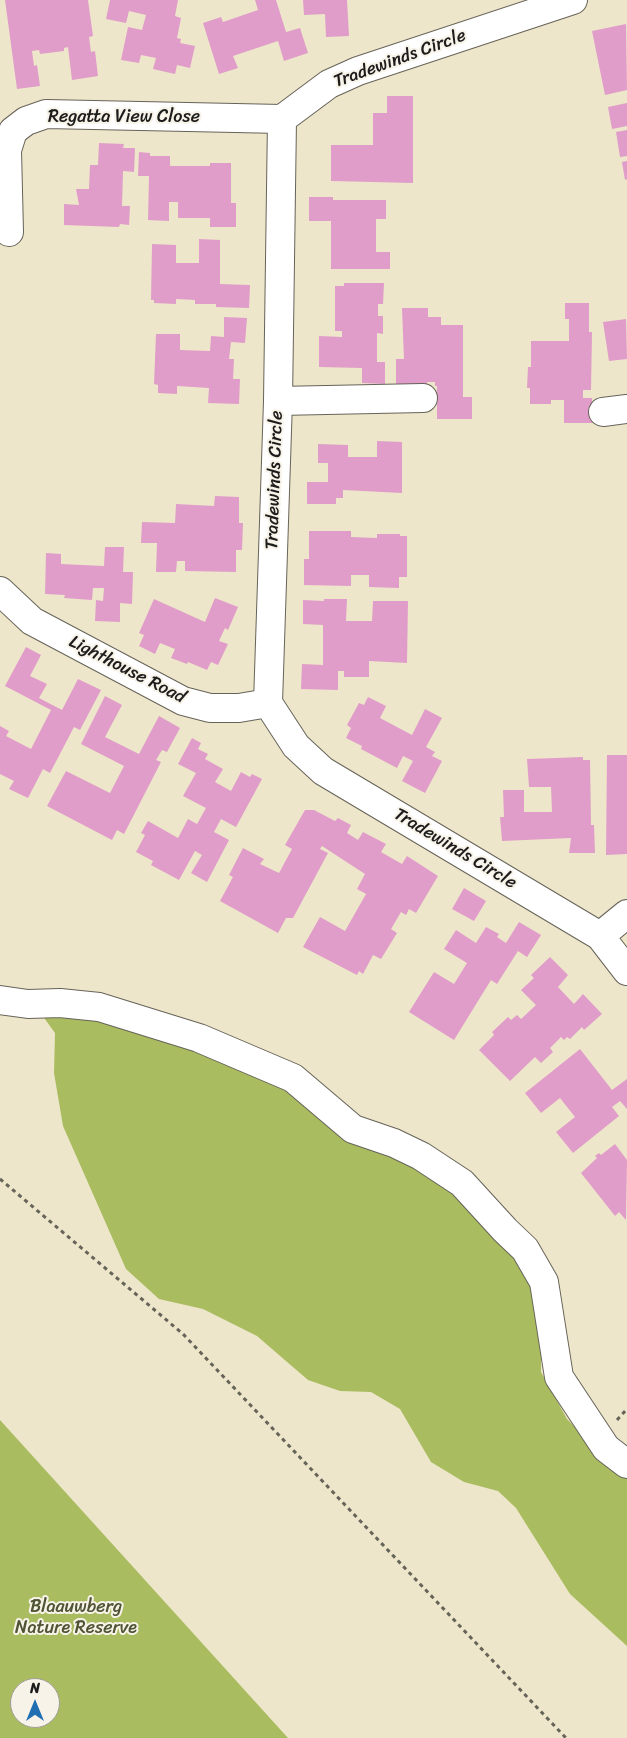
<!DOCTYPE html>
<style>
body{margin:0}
#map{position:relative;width:627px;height:1738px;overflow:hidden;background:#eee6ca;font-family:Sriracha,sans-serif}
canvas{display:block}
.north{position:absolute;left:10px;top:1678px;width:50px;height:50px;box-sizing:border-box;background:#f7f3e8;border:1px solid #9f9d96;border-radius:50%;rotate:0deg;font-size:14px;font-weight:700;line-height:20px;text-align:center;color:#1c1c1c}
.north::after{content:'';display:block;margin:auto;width:18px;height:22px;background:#1f6fb2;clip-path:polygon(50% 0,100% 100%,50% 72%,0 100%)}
</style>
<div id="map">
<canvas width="627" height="1738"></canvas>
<div class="north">N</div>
</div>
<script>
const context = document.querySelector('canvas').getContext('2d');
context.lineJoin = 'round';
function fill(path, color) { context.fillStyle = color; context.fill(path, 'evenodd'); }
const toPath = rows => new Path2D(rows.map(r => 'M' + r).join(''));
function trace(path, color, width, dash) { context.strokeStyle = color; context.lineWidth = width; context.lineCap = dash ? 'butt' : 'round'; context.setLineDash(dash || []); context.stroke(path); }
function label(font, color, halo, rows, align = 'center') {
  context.font = font + ' Sriracha,sans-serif'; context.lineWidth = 4; context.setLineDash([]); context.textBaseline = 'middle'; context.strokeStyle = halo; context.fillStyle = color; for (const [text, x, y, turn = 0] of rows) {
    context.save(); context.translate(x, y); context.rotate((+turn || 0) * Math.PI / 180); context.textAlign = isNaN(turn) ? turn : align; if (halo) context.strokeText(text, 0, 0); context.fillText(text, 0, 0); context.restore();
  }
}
fill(toPath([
 [37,1008,105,1020,189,1045,271,1081,318,1114,409,1159,483,1212,524,1259,541,1302,541,1372,567,1419,612,1465,627,1475,627,1646,570,1594,516,1508,498,1491,464,1482,431,1462,400,1409,371,1392,340,1391,308,1380,257,1336,203,1309,159,1299,126,1269,63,1126,54,1073,55,1033],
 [0,1420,288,1738,0,1738],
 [20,1688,50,1688,50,1718,20,1718]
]), '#aabc60');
fill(toPath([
 [5,0,88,0,93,36,89,37,91,52,95,51,98,76,72,80,68,47,64,48,64,51,40,54,39,50,32,51,34,66,37,65,40,86,17,89],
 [110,0,178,0,175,16,181,18,177,38,181,39,180,43,195,46,190,68,177,65,175,74,153,69,156,58,141,55,139,63,121,60,128,27,142,30,146,15,129,11,126,23,106,19],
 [255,0,276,0,286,32,300,28,308,53,284,61,278,41,233,56,238,68,219,74,203,23,221,17,223,22,258,10],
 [303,0,347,0,349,36,326,37,325,14,304,15],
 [626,24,627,90,605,95,592,31],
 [387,96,413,96,413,183,331,181,331,145,373,145,373,113,387,113],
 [627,103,627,126,612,129,608,107],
 [627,130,627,156,620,157,616,132],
 [99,143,124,144,123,148,135,148,134,172,123,171,122,206,130,206,129,225,120,224,119,227,64,225,64,204,79,205,76,189,89,189,90,165,98,165],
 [139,152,150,153,150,156,170,156,170,166,210,166,210,163,231,163,231,203,236,203,236,227,210,227,210,218,178,218,178,202,169,202,169,221,148,220,149,176,138,176],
 [627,161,627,179,625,180,622,162],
 [309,197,333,197,333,200,386,200,386,219,376,219,376,252,390,252,390,269,331,269,331,221,309,221],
 [199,239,220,240,220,284,250,285,249,308,216,307,216,304,195,304,195,300,176,299,176,304,154,303,154,300,151,300,152,244,176,245,176,263,199,263],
 [344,283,384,283,383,304,378,304,378,316,383,316,383,334,377,333,377,362,385,362,385,384,362,383,362,368,319,367,319,336,342,337,342,331,335,331,335,286,344,286],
 [565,303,589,303,589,332,592,332,591,390,583,390,583,398,592,398,592,423,564,423,564,400,551,400,551,404,530,404,530,388,527,388,528,367,531,367,531,341,569,341,569,319,565,319],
 [402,308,428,308,428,317,441,317,441,325,463,325,463,397,472,397,472,419,437,419,437,386,435,386,435,382,427,382,427,386,396,389,396,359,404,359],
 [224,317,247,318,245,343,231,342,229,359,234,359,233,379,240,379,239,404,208,403,209,388,177,386,177,394,158,393,158,385,154,384,156,334,180,334,180,350,210,351,211,336,224,337],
 [626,319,627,359,609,361,603,322],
 [377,441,402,442,402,493,343,490,343,498,336,498,336,504,307,504,307,482,328,482,328,463,318,463,318,444,348,445,348,457,377,457],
 [215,496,239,497,239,523,243,523,242,550,236,550,236,572,185,571,185,561,177,561,176,572,156,572,157,543,141,543,142,522,175,523,176,504,214,506],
 [309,531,351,531,351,537,377,538,377,534,400,534,400,536,407,536,407,577,399,577,399,588,369,587,369,575,351,575,351,586,304,585,304,559,309,559],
 [105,547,124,547,123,572,133,572,132,604,120,603,120,622,95,621,96,600,103,601,104,588,93,588,92,600,64,598,65,595,45,594,46,553,61,554,61,564,104,566],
 [215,598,238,607,228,630,225,628,219,641,228,644,218,665,211,662,207,670,188,662,187,664,171,658,175,649,160,643,155,654,139,646,144,635,139,633,154,599,205,622],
 [324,599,347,599,346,621,372,621,373,601,408,601,407,663,369,661,369,677,344,677,344,671,338,671,338,690,301,689,302,664,323,665,323,625,303,624,303,600,324,601],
 [26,647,41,655,30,676,47,684,39,698,62,710,78,679,101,690,80,730,74,727,50,773,43,769,28,798,9,789,14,781,0,774,0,726,9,731,6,736,31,749,51,710,5,686],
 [105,696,122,705,105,737,139,754,159,716,180,728,167,752,162,750,156,760,161,762,124,834,117,830,112,840,47,806,66,771,110,793,124,766,81,744],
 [368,697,386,706,380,718,412,735,425,709,442,718,426,747,435,752,432,756,442,761,425,793,402,781,413,761,403,756,397,768,361,749,362,746,346,738,351,728,347,725,359,703,364,705],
 [192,738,201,743,198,749,208,754,205,759,223,769,215,782,231,791,241,772,250,777,252,774,262,779,236,827,221,819,214,832,229,840,207,882,191,873,202,855,195,851,179,880,151,865,153,861,136,852,145,835,141,833,148,821,178,838,188,819,197,824,206,808,183,796,196,773,178,764],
 [607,755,627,755,627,854,606,855],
 [583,757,583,760,590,760,591,825,594,825,595,853,569,853,571,838,502,841,500,817,504,817,503,790,524,790,524,812,552,812,551,787,529,787,527,759],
 [305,810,314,810,335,821,338,818,351,825,347,833,358,840,363,832,386,844,381,852,402,864,407,856,438,876,416,913,409,909,406,915,401,912,391,929,397,933,381,959,373,955,363,974,359,971,357,975,303,947,320,917,345,931,366,894,357,889,365,874,322,846,320,849,328,853,293,918,286,918,278,933,220,901,233,877,229,875,243,848,264,859,260,864,279,873,292,849,285,845],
 [464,888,486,901,474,921,452,909],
 [519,922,541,935,527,957,518,951,497,984,491,980,454,1040,409,1012,434,972,454,984,467,963,444,949,456,930,476,943,486,927,499,934,497,937,506,943],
 [550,957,568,975,558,987,574,1004,583,994,602,1014,584,1030,582,1027,570,1039,567,1037,564,1040,561,1037,550,1048,553,1052,541,1063,535,1057,510,1081,479,1050,494,1035,492,1032,508,1017,511,1020,517,1015,521,1019,536,1005,521,990,534,978,531,975],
 [580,1049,612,1090,627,1079,627,1109,620,1101,612,1107,619,1116,573,1153,556,1132,575,1117,560,1098,541,1113,525,1093],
 [615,1144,627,1160,626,1220,619,1212,615,1216,581,1173,597,1158,595,1156,599,1153,601,1155]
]), '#e09dc9');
const minor = toPath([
 [282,119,278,401,268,703,296,746,323,771,600,936,627,971],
 [282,119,329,84,358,71,573,0],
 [9,232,7,150,13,131,26,121,46,114,282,119],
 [278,401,423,398],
 [603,412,627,409],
 [0,591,32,621,183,701,210,708,239,708,268,703],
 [600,936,627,914],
 [0,1000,28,1004,60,1003,99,1007,199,1038,293,1078,353,1129,394,1143,421,1156,462,1183,505,1230,525,1249,544,1282,559,1377,606,1448,627,1464]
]);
trace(minor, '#666359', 30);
trace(toPath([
 [0,1179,183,1334,566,1738],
 [617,1420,627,1409]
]), '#666359', 3, [4, 4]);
trace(minor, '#fff', 28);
label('18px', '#1c1c1c', '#f7f3e8', [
 ["Tradewinds Circle",400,59,-20],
 ["Regatta View Close",124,117],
 ["Tradewinds Circle",275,480,-88],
 ["Lighthouse Road",127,670,27],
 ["Tradewinds Circle",455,849,31]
]);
label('18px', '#4e5434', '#f7f3e8', [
 ["Blaauwberg",76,1607],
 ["Nature Reserve",76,1628]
]);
</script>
